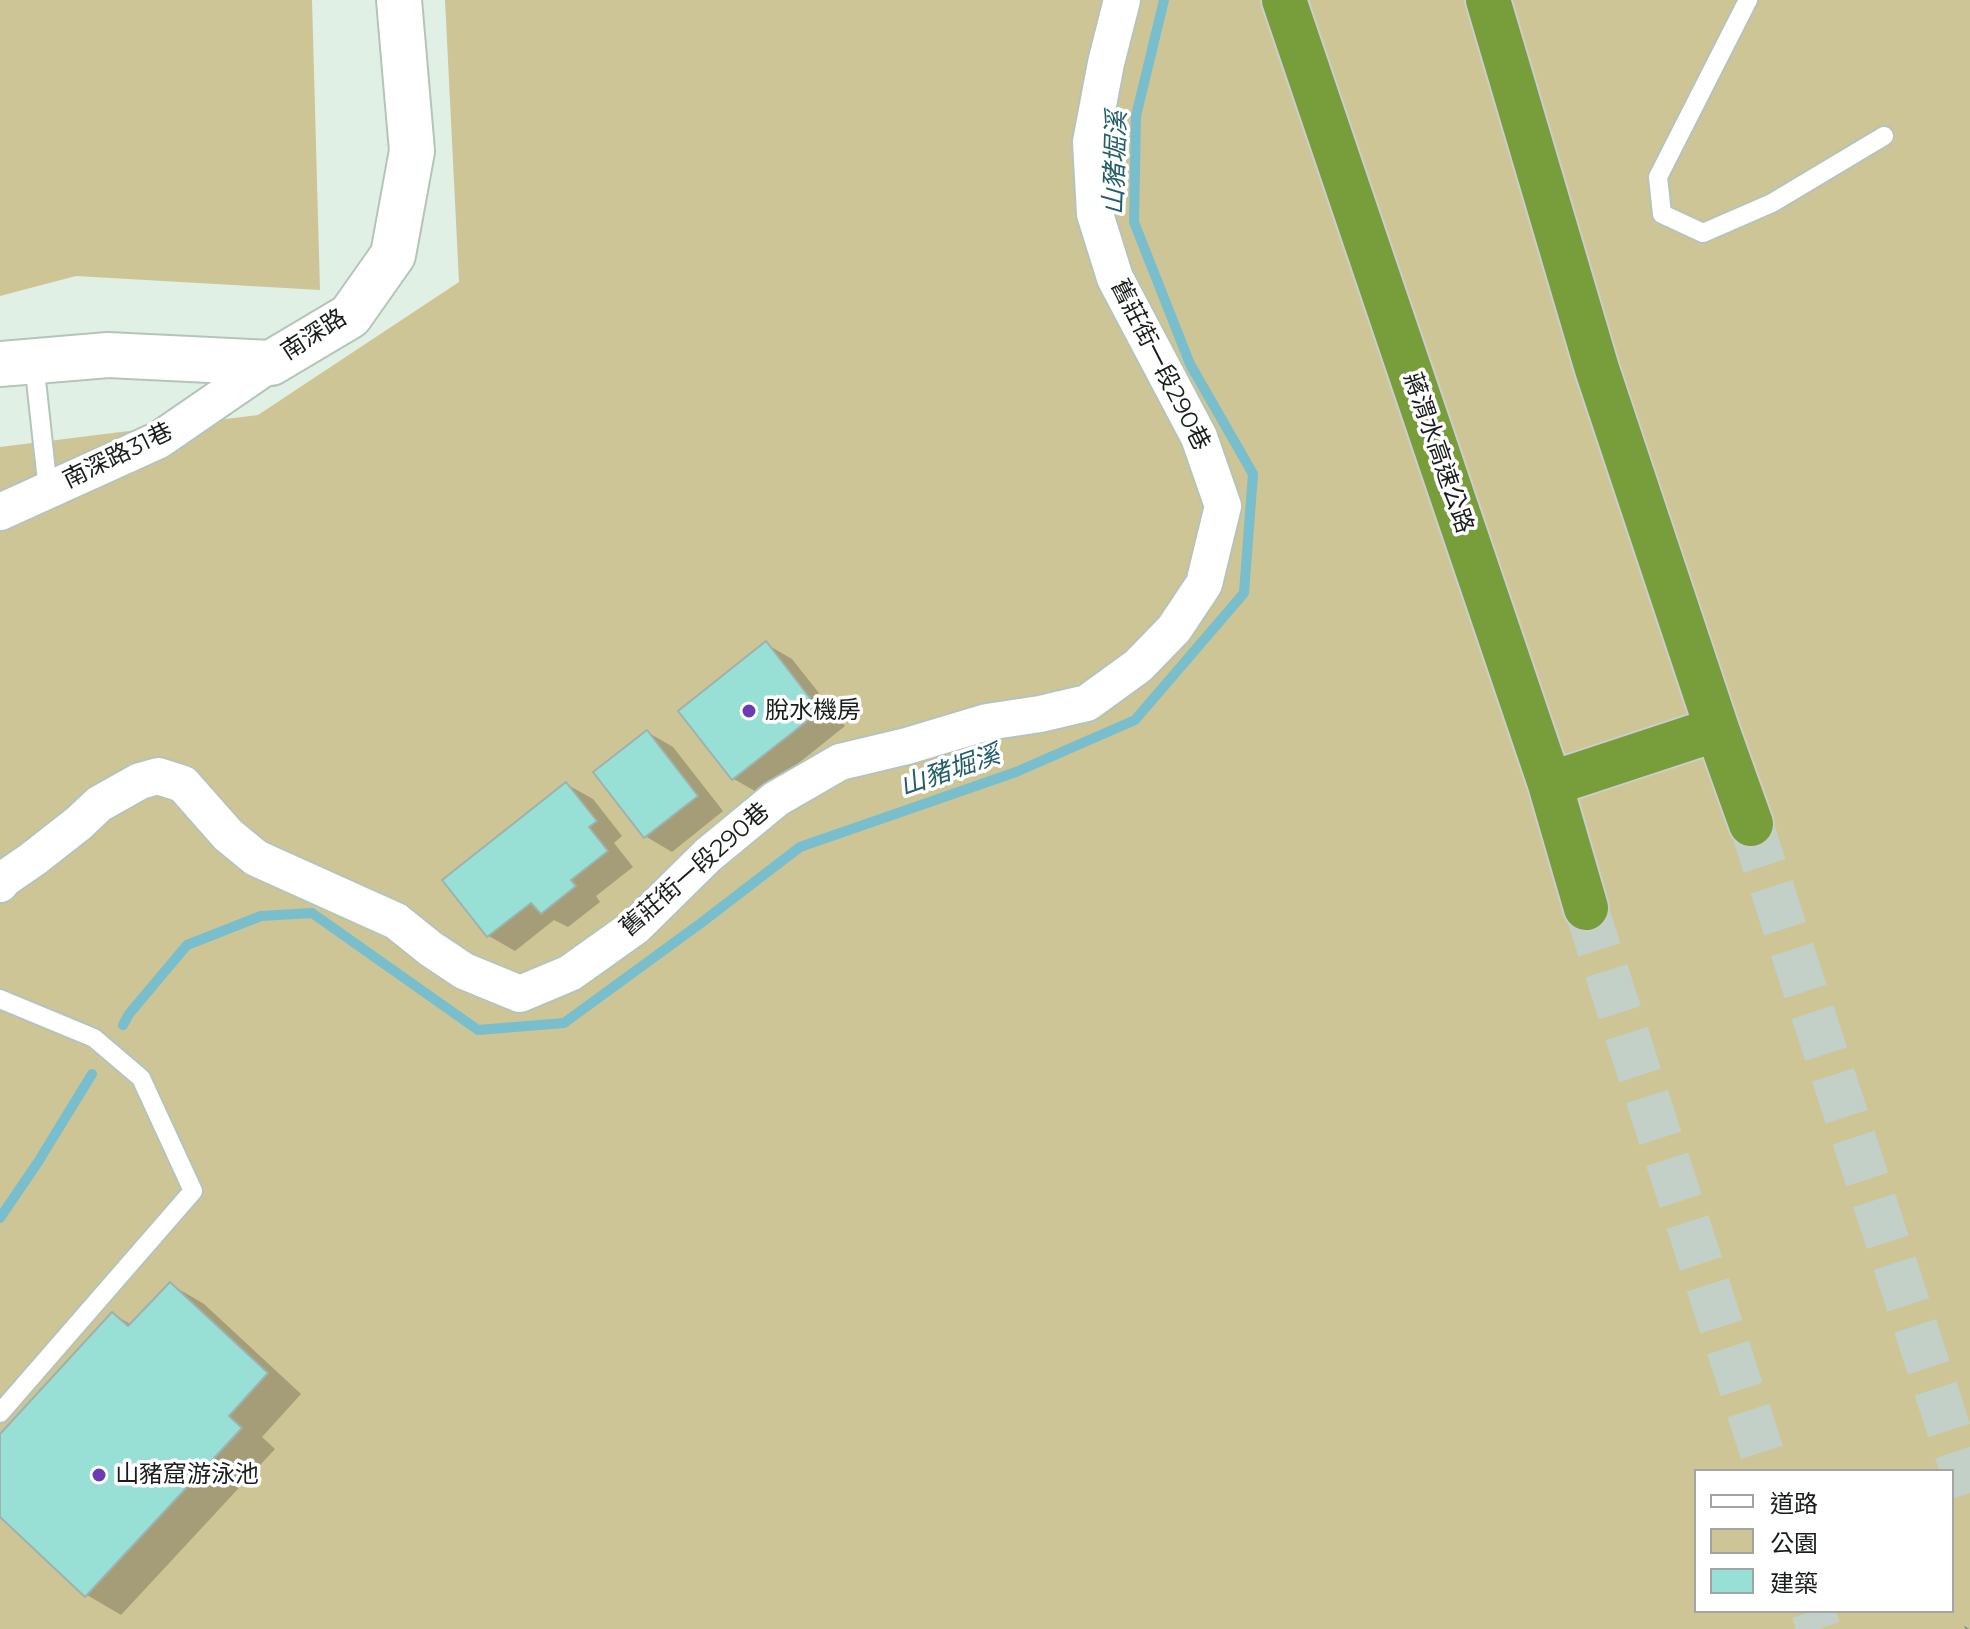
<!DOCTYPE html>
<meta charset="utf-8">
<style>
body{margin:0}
#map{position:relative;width:1970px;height:1629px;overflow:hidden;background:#e0f0e5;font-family:Montserrat,"Noto Sans TC",sans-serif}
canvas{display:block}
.legend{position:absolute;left:1694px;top:1469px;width:260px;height:144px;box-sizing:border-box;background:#fff;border:2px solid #a3a5a4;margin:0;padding:10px 14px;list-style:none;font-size:24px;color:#191e1b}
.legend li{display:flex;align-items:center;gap:16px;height:40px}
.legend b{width:40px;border:2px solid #a3a5a4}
</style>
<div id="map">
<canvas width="1970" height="1629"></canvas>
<ul class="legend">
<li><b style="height:10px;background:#fff"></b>道路</li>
<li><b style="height:22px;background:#cdc596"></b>公園</li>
<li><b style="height:22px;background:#98e0d5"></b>建築</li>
</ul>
</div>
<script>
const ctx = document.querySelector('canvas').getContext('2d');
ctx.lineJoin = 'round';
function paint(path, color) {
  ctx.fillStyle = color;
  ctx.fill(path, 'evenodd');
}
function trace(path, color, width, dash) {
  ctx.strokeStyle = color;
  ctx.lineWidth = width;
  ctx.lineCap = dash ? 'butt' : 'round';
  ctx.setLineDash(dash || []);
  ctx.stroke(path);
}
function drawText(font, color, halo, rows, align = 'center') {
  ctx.font = font + ' Montserrat,"Noto Sans TC",sans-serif';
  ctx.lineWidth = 7;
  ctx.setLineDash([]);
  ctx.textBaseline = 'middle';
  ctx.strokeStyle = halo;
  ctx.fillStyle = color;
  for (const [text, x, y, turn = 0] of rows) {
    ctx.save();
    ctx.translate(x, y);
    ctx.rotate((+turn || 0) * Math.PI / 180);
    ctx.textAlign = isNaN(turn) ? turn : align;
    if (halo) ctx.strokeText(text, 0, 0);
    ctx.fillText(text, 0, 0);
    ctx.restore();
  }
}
paint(new Path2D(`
 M0 0H312L320 290 76 276 0 296Z
 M445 0H1970V1629H0V447L258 415 459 282ZM1696 1471H1952V1611H1696Z`), '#cdc596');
paint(new Path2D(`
 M766 644 792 659 845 726 760 794 734 779Z
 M647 732 673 747 723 811 672 852 645 836Z
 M566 784 593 799 622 836 614 843 633 867 596 896 600 902 568 927 554 920 515 951 489 936Z
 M170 1284 204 1304 301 1394 262 1437 275 1449 121 1615 87 1595 0 1515V1436L113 1314 132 1325Z`), '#0003');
trace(new Path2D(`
 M123 1025 129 1014 187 945 261 916 312 913 478 1030 564 1023 701 923 800 847 1016 772 1135 720 1244 593 1253 474 1190 364 1134 222 1136 116 1164 0
 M0 1218 38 1162 92 1074`), '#78becc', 10);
const building = new Path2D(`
 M766 641 820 711 732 780 678 711Z
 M647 730 698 796 644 838 593 772Z
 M566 782 597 821 589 827 608 851 571 880 576 886 541 914 531 903 487 937 442 880Z
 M170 1282 268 1373 229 1416 242 1428 85 1597 0 1517V1434L112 1312 128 1326Z`);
paint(building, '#98e0d5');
trace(building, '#9eb1ad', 2);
trace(new Path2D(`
 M1751 824 1970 1494
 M1586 908 1768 1471
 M1813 1611 1819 1629`), '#c2d0c7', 44, [44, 22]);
const service = new Path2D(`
 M1748 0 1658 177 1662 214 1703 233 1772 203 1884 136
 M34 362 48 490
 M0 999 94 1038 141 1078 193 1191 0 1413`);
const minor = new Path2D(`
 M0 512 159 440 271 363
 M0 884 4 879 33 859 79 823 99 804 140 781 158 776 183 784 228 835 256 858 396 921 431 949 464 971 520 994 570 973 636 926 708 855 776 799 840 762 907 746 987 722 1040 714 1087 703 1138 666 1174 629 1204 584 1223 506 1199 437 1115 278 1095 214 1091 142 1106 63 1122 0`);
const secondary = new Path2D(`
 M0 364 108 355 271 363 350 316 393 255 412 151 399 0`);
const motorway = new Path2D(`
 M1284 0 1550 784 1586 908
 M1488 0 1597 369 1717 729 1751 824
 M1550 784 1717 729`);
trace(service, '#b5c4b9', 22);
trace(minor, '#b5c4b9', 40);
trace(secondary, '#b5c4b9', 48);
trace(motorway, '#cccecd', 48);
trace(new Path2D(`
 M1966 1629 1970 1624`), '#8b978f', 5, [2, 6]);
trace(service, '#fff', 18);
trace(minor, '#fff', 36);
trace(secondary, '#fff', 44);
trace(motorway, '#789e3b', 44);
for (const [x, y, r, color] of [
 [749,711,8,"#6a3bb3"],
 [99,1475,8,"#6a3bb3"]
]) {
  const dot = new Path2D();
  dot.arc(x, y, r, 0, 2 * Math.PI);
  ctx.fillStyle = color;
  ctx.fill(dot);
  trace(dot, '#fff', 3);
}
drawText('24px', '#191e1b', '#fff', [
 ["南深路",314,335,-33],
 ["舊莊街一段290巷",1160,365,63],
 ["蔣渭水高速公路",1438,453,71],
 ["南深路31巷",118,456,-26],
 ["舊莊街一段290巷",695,870,-41]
]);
drawText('24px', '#191e1b', '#fff', [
 ["脫水機房",765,711],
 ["山豬窟游泳池",115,1475]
], 'left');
drawText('italic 26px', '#235e69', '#fff', [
 ["山豬堀溪",1116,163,-88],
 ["山豬堀溪",950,771,-19]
]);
</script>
